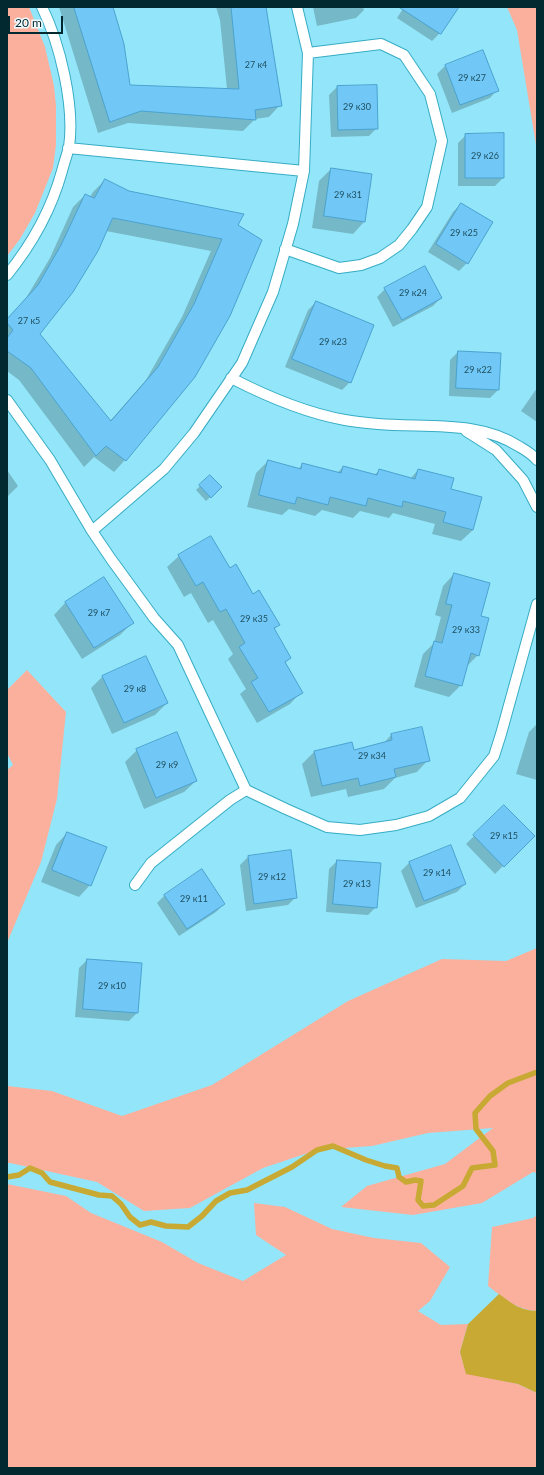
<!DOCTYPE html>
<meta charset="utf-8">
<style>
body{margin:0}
#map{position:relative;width:544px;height:1475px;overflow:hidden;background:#93e6f9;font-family:Lato,sans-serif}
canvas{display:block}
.frame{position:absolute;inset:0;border:8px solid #032930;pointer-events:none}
.scale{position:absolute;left:8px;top:16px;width:55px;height:18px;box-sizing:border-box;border:2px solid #032930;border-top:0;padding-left:5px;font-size:12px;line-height:14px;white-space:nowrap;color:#032930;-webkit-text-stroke:3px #f0fafc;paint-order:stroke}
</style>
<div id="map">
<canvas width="544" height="1475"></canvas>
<div class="frame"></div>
<div class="scale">20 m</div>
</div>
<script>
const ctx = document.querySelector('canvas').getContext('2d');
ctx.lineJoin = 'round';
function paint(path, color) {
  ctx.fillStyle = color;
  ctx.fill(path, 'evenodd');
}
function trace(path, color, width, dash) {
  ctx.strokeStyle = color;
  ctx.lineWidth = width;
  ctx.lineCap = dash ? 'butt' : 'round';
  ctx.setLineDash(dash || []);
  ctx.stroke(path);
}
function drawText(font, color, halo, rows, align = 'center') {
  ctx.font = font + ' Lato,sans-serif';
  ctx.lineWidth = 3;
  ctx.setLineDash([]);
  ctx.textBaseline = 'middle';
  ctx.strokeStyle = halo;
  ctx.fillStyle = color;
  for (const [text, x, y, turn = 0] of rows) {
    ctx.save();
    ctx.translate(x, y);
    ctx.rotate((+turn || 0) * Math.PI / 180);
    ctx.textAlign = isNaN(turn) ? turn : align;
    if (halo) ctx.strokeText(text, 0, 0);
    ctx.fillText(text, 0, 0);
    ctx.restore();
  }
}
paint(new Path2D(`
 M7 7H29L45 47 54 86 56 106V145L53 168 35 213 20 239 7 256Z
 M507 7H537V151L517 30Z
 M27 670 66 712 57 799 41 862 7 943V770L13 765 7 753V690Z
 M537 948V1173L533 1172 482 1203 413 1215 341 1207 367 1186 445 1164 493 1128 428 1133 372 1146 317 1150 263 1168 190 1208 144 1211 97 1182 10 1163H7V1086L52 1091 122 1116 212 1085 348 1001 442 959 506 961Z
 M7 1184 66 1196 91 1213 162 1242 198 1263 243 1281 286 1255 256 1235 254 1203 285 1207 332 1229 374 1238 421 1243 450 1267 430 1301 418 1311 441 1325 468 1324 460 1352 466 1373 518 1384 537 1393V1468H7Z
 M537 1215V1311C516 1310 504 1298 488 1286L492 1227 533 1218Z`), '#fbb09e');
paint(new Path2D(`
 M499 1294C513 1304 519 1310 537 1311V1393L518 1384 466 1374 460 1352 468 1324Z`), '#c8a933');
paint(new Path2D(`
 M59 7H112L129 86 227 89 220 20 216 7H265L280 105 269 117 255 119 243 131 128 123 98 133Z
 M313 7H363L364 10 356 18 317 26Z
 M404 7H457L440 33 432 41 397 18Z
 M482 51 497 90 490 98 452 113 437 74 445 66Z
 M337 87 377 128 369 136 331 137 329 95Z
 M466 135 503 178 495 186H458V143Z
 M331 169 364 222 353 234 312 228 319 181Z
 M105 180 128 192 243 215 125 460 114 472 94 457 84 467 19 380 7 371V319L26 298 50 258 73 207 85 195 90 197 93 192ZM106 231 211 251 182 317 146 380 110 421 39 334Z
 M461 204 467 263 459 271 428 252 453 212Z
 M385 289 441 298 433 306 393 327 377 297Z
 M316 302 350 382 342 390 285 367 308 310Z
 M458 352 498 390 490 398 449 396 450 360Z
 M537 388V422L521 411Z
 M268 461 298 469 303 464 337 473 343 467 374 475 379 471 410 479 418 470 473 530 461 541 432 534 435 524 393 513 389 518 360 511 353 518 322 510 315 516 289 509 282 515 247 507 256 473Z
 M7 470 18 486 7 497Z
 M210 476 221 487 206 501 196 490Z
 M179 556 229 569 278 625 274 630 290 658 285 663 301 692 290 704 257 723 240 694 246 689 228 659 233 654 213 620 208 623 191 593 184 597 167 567Z
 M454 574 480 617 478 655 466 667 461 685 449 697 414 687 423 654 434 643 441 617 435 615 443 586Z
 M104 578 132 623 120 635 82 659 54 615 65 603Z
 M103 676 167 703 155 715 112 734 91 688Z
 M537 724V780L516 774 529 732Z
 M391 735 428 760 417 772 395 778 384 789 348 797 346 789 311 797 302 764 314 752 353 751 383 744Z
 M137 750 196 781 184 792 144 809 125 762Z
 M504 806 533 836 495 874 466 844Z
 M67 833 90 885 79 897 41 882 56 845Z
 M450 847 465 884 457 892 416 908 401 871 409 863Z
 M290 852 296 897 288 905 246 911 240 865 248 857Z
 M337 861 376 907 368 915 326 912 329 869Z
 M165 895 224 904 216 912 179 936 157 903Z
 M87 960 141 964 137 1013 129 1021 75 1017 79 968Z`), '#0003');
trace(new Path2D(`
 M7 1177 19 1175 30 1168 42 1173 50 1182 99 1195 112 1196 121 1204 130 1217 140 1225 151 1222 166 1226 188 1227 202 1216 216 1201 230 1193 247 1190 292 1167 317 1150 333 1146 366 1160 385 1166 397 1168 399 1177 406 1182 415 1180 421 1181 418 1200 423 1206 434 1205 463 1186 472 1168 495 1165 493 1151 476 1129 475 1113 490 1096 508 1083 537 1072`), '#c8a933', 5.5);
const building = new Path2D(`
 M74 7H113L124 44 130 85 239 89 231 7H266L282 106 255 110 256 120 141 111 110 122Z
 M399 7H459L441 34Z
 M483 50 499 91 460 105 445 65Z
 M377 85 378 129 338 130 337 86Z
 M504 133V178H465V134Z
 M331 168 372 174 365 222 324 216Z
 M105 179 129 191 244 214 238 225 262 240 230 316 195 377 126 461 106 446 96 456 31 368 7 351V338L13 330 7 323V319L38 285 61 245 85 194 94 198ZM113 218 222 239 194 304 158 367 111 421 40 334 73 292 98 251Z
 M461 203 493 222 468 264 436 244Z
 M425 266 442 298 402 320 384 288Z
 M316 301 374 325 351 383 292 359Z
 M458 351 501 353 499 390 456 388Z
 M268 460 301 469 302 463 341 473 343 466 377 475 379 469 415 479 418 469 454 478 451 489 482 497 473 530 443 522 446 512 403 501 402 507 368 498 366 506 330 497 328 505 297 497 295 504 259 495Z
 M210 475 222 487 211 498 199 485Z
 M211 536 230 568 236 564 253 594 259 590 280 625 274 628 291 658 285 662 303 693 269 712 251 682 258 678 239 647 245 643 226 609 220 612 203 582 196 586 178 555Z
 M454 573 490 583 481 616 489 618 479 656 471 653 462 686 425 676 434 641 442 643 452 605 446 604Z
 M104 577 134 623 94 648 65 602Z
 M146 656 168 703 124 723 102 676Z
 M422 727 430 761 394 769 396 777 360 786 358 778 322 786 314 751 352 742 354 750 392 740 391 734Z
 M177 732 197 781 156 798 136 749Z
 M504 805 535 836 504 867 473 835Z
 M67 832 107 847 91 886 52 870Z
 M451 845 466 884 424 901 409 862Z
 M291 850 297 898 254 904 248 856Z
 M337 860 381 863 377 908 333 904Z
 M202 869 225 904 187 929 164 895Z
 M87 959 142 963 138 1013 83 1009Z`);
paint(building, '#71c7f5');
trace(building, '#4aa2cf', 1);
const service = new Path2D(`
 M68 148 304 171
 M285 249 339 268 361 265 380 258 399 245 412 229 427 207 442 141 430 94 404 55 381 44 308 53
 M7 275C33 243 51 211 62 171 64 163 67 155 69 147 75 106 60 44 42 7
 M231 378C268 397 305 413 345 420 356 422 367 423 378 424 425 428 479 420 520 447 527 451 532 454 537 460
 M7 400 50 460 92 531 111 559 154 618 178 645 246 790 286 809 327 827 360 830 396 825 429 816 460 798 494 756 501 734 537 604
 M466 431 496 450 523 480 537 507
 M92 531 164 469 194 433 242 363 273 292 293 224 304 171 308 53 297 7
 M135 885 151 863 230 800 246 790`);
trace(service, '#36acc4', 12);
trace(service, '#fff', 10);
drawText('9px', '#1e5061', null, [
 ["27 к4",256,65],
 ["29 к27",472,78],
 ["29 к30",357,107],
 ["29 к26",485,156],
 ["29 к31",348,195],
 ["29 к25",464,233],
 ["29 к24",413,293],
 ["27 к5",29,321],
 ["29 к23",333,342],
 ["29 к22",478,370],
 ["29 к7",99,613],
 ["29 к35",254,619],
 ["29 к33",466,630],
 ["29 к8",135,689],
 ["29 к34",372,756],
 ["29 к9",167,765],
 ["29 к15",504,836],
 ["29 к14",437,873],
 ["29 к12",272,877],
 ["29 к13",357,884],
 ["29 к11",194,899],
 ["29 к10",112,986]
]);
</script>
